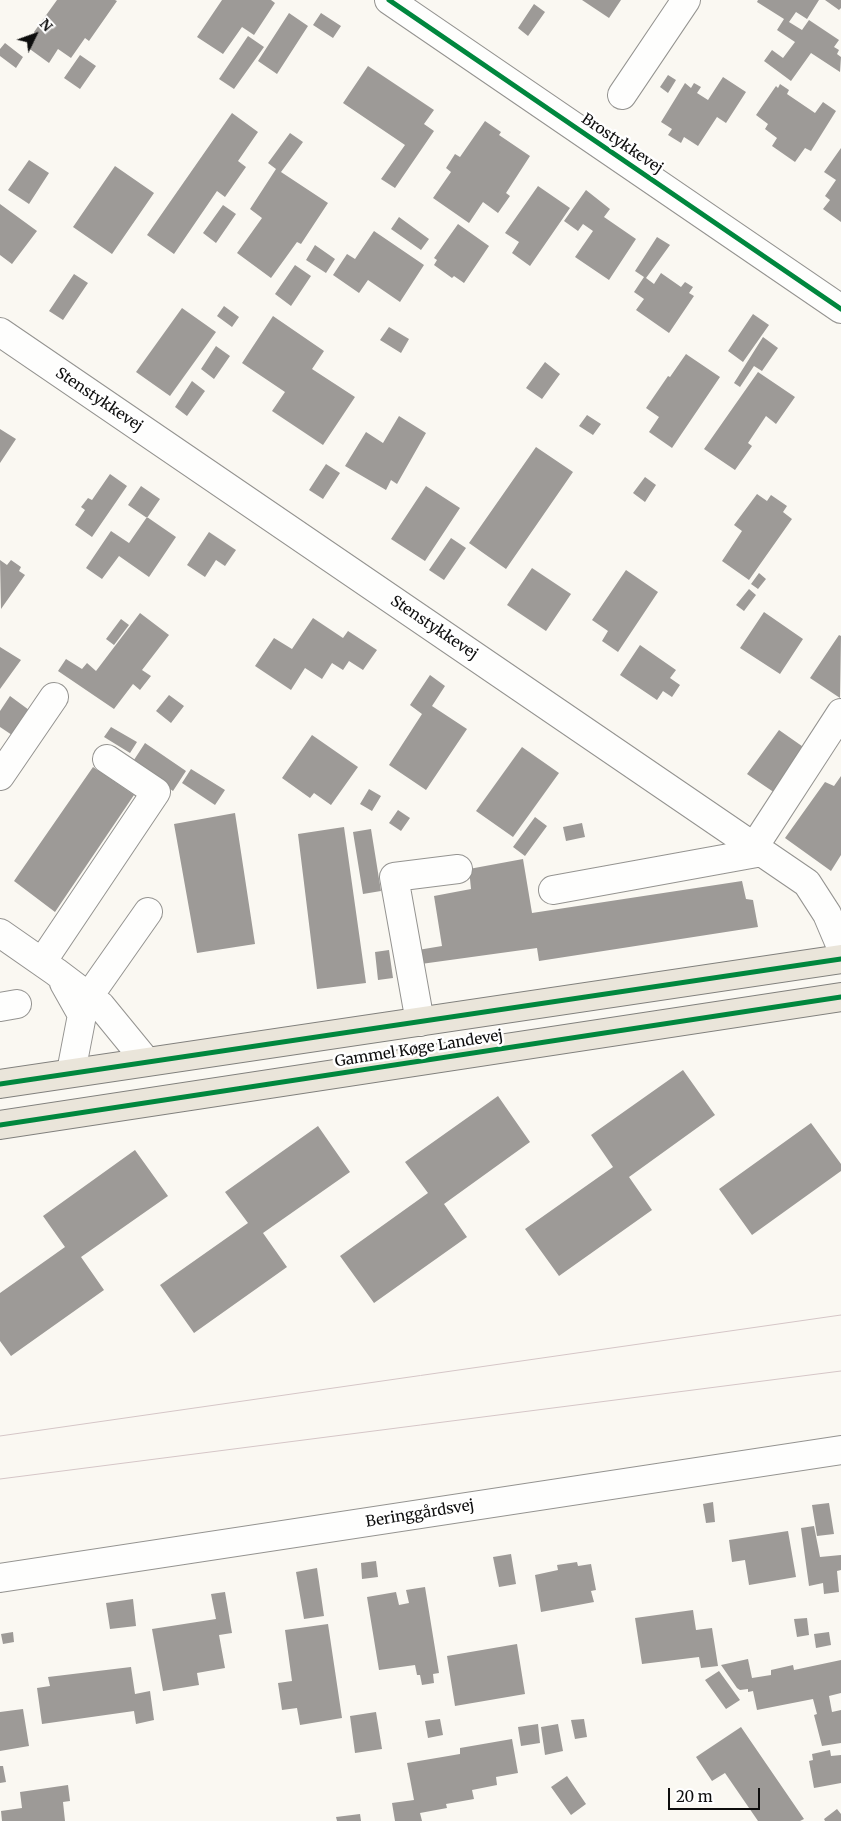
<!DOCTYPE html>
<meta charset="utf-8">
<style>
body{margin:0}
#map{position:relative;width:841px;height:1821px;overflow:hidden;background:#faf8f2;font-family:Merriweather,serif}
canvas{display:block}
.north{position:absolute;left:10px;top:10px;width:50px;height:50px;-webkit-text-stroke:4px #fff;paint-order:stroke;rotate:48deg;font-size:14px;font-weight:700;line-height:20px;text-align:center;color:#0d0d0d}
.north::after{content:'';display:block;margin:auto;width:18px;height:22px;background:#0d0d0d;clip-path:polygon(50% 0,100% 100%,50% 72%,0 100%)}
.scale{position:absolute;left:668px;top:1788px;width:92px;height:22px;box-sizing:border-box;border:2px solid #0d0d0d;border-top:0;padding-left:6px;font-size:15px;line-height:18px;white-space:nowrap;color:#0d0d0d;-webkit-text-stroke:4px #fff;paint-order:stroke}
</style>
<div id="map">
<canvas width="841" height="1821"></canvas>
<div class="north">N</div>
<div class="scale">20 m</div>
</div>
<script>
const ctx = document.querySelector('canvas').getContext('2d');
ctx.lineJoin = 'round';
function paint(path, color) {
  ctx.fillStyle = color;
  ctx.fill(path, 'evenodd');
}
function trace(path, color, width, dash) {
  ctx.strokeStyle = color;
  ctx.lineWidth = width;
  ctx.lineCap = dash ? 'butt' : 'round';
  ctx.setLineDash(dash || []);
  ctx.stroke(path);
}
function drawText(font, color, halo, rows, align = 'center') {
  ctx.font = font + ' Merriweather,serif';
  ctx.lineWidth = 5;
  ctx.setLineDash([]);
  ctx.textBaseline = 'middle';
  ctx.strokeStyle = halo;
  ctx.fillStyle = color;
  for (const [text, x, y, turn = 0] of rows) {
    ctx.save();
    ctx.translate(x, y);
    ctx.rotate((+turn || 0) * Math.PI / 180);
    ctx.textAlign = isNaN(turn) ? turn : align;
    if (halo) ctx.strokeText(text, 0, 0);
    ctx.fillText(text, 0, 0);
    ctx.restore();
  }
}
paint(new Path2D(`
 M57 0H115L117 1 89 41 85 38 71 58 58 49 49 63 27 47 36 34 34 32Z
 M222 0H271L275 3 254 35 242 27 223 54 197 37Z
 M582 0H621L609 18Z
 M758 0H819L807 19 796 12 789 22 802 30 809 20 839 40 834 47 839 50 837 54 841 57 840 72 811 53 791 81 764 61 772 50 783 58 795 42 777 30 784 19 757 2Z
 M825 0H841V8L839 10Z
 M534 4 545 12 528 36 518 28Z
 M289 13 308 26 277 74 258 61Z
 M321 13 341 26 333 38 313 25Z
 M248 36 264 47 234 89 219 79Z
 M5 43 23 57 16 68 0 56V49Z
 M80 55 96 66 80 89 64 78Z
 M368 66 434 110 424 124 434 131 395 188 381 179 405 145 343 103Z
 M668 75 676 80 668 93 660 87Z
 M723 77 746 92 726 123 717 117 698 146 684 137 681 143 668 135 672 129 661 122 685 83 691 88 694 83 701 87 697 93 708 100Z
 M780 84 789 90 787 94 815 113 823 102 836 111 811 151 805 148 795 162 772 146 777 138 765 129 768 124 756 115 776 86 778 88Z
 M232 113 258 132 238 161 246 167 225 197 217 191 174 254 147 235Z
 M485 121 501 132 499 135 530 156 506 193 510 196 498 213 483 202 469 223 433 198 451 172 446 168 455 154 460 157Z
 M290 133 303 142 281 172 328 203 301 244 297 242 271 278 237 253 262 218 250 209 276 169 268 163Z
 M841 148V222L823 209 830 200 825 196 836 180 824 172Z
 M29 160 49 173 29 204 8 190Z
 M115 166 154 193 112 254 73 227Z
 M538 186 570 208 530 266 512 253 519 242 505 233Z
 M586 190 610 209 604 217 636 239 609 280 575 257 593 231 583 224 578 231 564 221Z
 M0 204 37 231 12 264 0 255Z
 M223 205 236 214 216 243 203 233Z
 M399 217 429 239 421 250 391 229Z
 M458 224 489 246 464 283 454 276 452 278 434 265 437 260 434 258Z
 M374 231 424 265 400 302 368 280 359 293 333 275 347 254 355 259Z
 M657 237 670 245 646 278 654 284 661 273 681 287 685 282 693 287 689 293 694 296 669 333 636 310 644 299 634 292 644 277 635 271Z
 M315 245 335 259 326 273 306 260Z
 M295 265 311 276 291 306 275 294Z
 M74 274 88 283 63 320 49 311Z
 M224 306 239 317 232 327 217 316Z
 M182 308 216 332 170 396 136 372Z
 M753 314 769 325 743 362 728 351Z
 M273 316 324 351 312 369 355 397 323 445 272 411 285 392 242 363Z
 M389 327 409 339 401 353 380 340Z
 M763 337 778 348 762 371 754 366 740 387 734 383Z
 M216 346 230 356 214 379 201 369Z
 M686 354 720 377 672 448 649 432 659 417 646 408 668 376 670 377Z
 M545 362 560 374 542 399 526 388Z
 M758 372 795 397 776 424 766 416 748 443 752 446 735 470 704 449Z
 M192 381 205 391 187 416 175 407Z
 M587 415 601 424 593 435 579 426Z
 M399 416 426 433 397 484 391 480 386 490 345 466 366 432 383 443Z
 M0 429 16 439 0 463Z
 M536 447 573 472 506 569 469 543Z
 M326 464 340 473 323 499 309 490Z
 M110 474 127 486 92 537 75 525 85 510 81 507 88 498 92 500Z
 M645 477 656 485 645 502 633 493Z
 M141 486 160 499 147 518 128 505Z
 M426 486 460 508 425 561 391 539Z
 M757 494 767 501 771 495 787 506 783 512 792 519 749 580 722 561 742 531 734 525Z
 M147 517 176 537 149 577 119 556 102 579 86 568 111 531 129 543Z
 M209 532 236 550 225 566 216 560 205 577 187 565Z
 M451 538 466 548 444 580 429 570Z
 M0 560 7 565 11 560 21 567 19 571 25 575 1 609Z
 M532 568 571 594 546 631 507 605Z
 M626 570 658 592 618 652 602 641 608 631 592 620Z
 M759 573 766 579 758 589 751 584Z
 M749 589 756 595 744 611 736 605Z
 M764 612 803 639 780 674 740 648Z
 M140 613 169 635 142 670 151 676 140 690 133 684 114 709 58 671 66 659 82 669 87 663 96 671Z
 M313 618 343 638 348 631 377 650 363 670 349 661 343 670 332 663 322 679 305 668 291 690 255 666 274 638 292 649Z
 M121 619 129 625 114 645 106 639Z
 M839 635 841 636 840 698 810 678Z
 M640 645 676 670 670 678 680 685 672 697 663 691 657 700 620 675Z
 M0 647 21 660 0 689Z
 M430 675 445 686 432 706 467 729 426 790 389 765 422 714 410 705Z
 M169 695 184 706 171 723 156 711Z
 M10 696 29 710 12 735 0 727V711Z
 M111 727 137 742 130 753 104 737Z
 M779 730 809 751 778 795 747 774Z
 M312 735 358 767 331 805 314 793 310 798 282 778Z
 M145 743 186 771 173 791 132 763Z
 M522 747 559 773 513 837 476 811Z
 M93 767 134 795 55 912 14 881Z
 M191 769 225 790 215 805 182 783Z
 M841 776V855L831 871 785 838 825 782 834 786Z
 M369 789 381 796 372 811 360 804Z
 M398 810 410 818 401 831 389 823Z
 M235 813 255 944 197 953 174 824Z
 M535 817 547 826 525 856 513 847Z
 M582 823 585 837 566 841 563 827Z
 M344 827 366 983 317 989 298 834Z
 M371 829 381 891 363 894 353 832Z
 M523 859 532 913 742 881 746 899 753 900 758 927 539 961 537 948 421 964 418 950 442 946 434 896 471 889 469 869Z
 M389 950 393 978 378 980 375 952Z
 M683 1070 715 1115 629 1177 652 1210 559 1276 525 1229 613 1167 591 1135Z
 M498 1096 530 1142 444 1204 467 1237 374 1303 340 1256 428 1193 405 1162Z
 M811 1123 841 1164V1171L752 1235 719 1189Z
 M318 1126 350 1172 263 1233 287 1267 194 1333 160 1285 248 1223 225 1192Z
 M135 1150 168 1196 81 1257 104 1290 11 1356 0 1341V1293L65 1247 43 1216Z
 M713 1502 715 1522 706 1523 703 1504Z
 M829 1503 834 1534 817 1536 812 1505Z
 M814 1526 820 1557 841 1555V1570L837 1571 839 1592 824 1594 823 1583 809 1586 801 1528Z
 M788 1531 796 1577 749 1585 745 1560 732 1562 729 1540Z
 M511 1554 516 1584 499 1587 493 1557Z
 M376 1561 378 1577 362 1579 361 1563Z
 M577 1562 578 1566 591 1564 596 1590 591 1591 594 1602 541 1612 535 1575 558 1570 557 1565Z
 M317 1568 324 1616 304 1619 296 1572Z
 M425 1587 439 1673 433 1674 434 1683 422 1685 420 1675H417L415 1665 379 1670 367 1597 396 1592 399 1605 409 1603 406 1590Z
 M225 1592 232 1633 219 1635 225 1668 197 1673 199 1685 163 1691 152 1629 216 1619 211 1594Z
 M133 1599 136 1626 110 1629 106 1603Z
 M693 1610 696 1630 712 1628 718 1666 701 1668 699 1657 642 1664 635 1618Z
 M807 1618 809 1635 797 1637 794 1619Z
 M328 1624 342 1718 300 1725 297 1708 282 1710 278 1683 292 1681 285 1630Z
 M13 1632 14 1642 3 1644 1 1634Z
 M829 1632 831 1645 816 1648 814 1634Z
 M517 1644 525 1694 455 1706 447 1656Z
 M748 1659 752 1678 771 1675V1670L793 1665 794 1670 841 1660V1693L829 1696 832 1712 841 1710V1743L822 1746 814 1715 817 1714 813 1699 757 1710 753 1691 748 1692V1689L740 1690 737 1688 721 1665Z
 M131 1667 135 1694 150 1691 154 1720 136 1724 134 1711 42 1724 37 1688 50 1686 48 1677Z
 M719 1671 740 1700 726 1709 705 1680Z
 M23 1709 29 1746 0 1751V1712Z
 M376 1712 382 1749 355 1753 350 1716Z
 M440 1719 443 1735 428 1738 425 1721Z
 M584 1719 587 1737 575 1739 571 1720Z
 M538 1724 540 1743 521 1746 518 1727Z
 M558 1724 563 1751 545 1755 541 1727Z
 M741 1727 804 1819 800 1821H758L725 1773 712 1781 696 1757Z
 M512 1739 518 1773 496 1777 497 1785 472 1790 474 1799 446 1804 447 1808 420 1813 422 1821H395L392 1803 414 1800 407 1763 460 1754V1748Z
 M830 1750 831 1756 841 1755V1783L814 1788 809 1761 813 1760 812 1754Z
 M0 1766H3L6 1782 0 1783Z
 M567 1776 586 1804 571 1815 551 1787Z
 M68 1785 70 1801 63 1802 65 1821H2L1 1811 22 1808 20 1792Z
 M837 1809 841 1814V1821H825L824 1819Z
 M360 1814 361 1821H337L336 1817Z`), '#9d9a97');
const minor = new Path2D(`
 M389 0 841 309
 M622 95 686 0
 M0 332 807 883 827 914 841 947
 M0 776 54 697
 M754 847 841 713
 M553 890 762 852
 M0 933 56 972 101 1006 146 1061
 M42 962 156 792 107 759
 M64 983 82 1015 71 1072
 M89 996 148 912
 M0 1007 17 1004
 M420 1022 394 877 458 869
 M0 1578 841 1450`);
const major = new Path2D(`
 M0 1084 841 959
 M0 1125 841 997`);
trace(minor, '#949390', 30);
trace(major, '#81807d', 30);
trace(minor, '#fefefd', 28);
trace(major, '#eae5da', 28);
trace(new Path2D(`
 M0 1436 841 1315
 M0 1479 841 1371`), '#d5c6c7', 1);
trace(new Path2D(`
 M389 0 841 309
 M0 1084 841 959
 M0 1125 841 997`), '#00873e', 5);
drawText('15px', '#0d0d0d', '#fff', [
 ["Brostykkevej",622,144,34],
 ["Stenstykkevej",99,400,34],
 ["Stenstykkevej",434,628,34],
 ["Gammel Køge Landevej",419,1049,-9],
 ["Beringgårdsvej",420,1514,-9]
]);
</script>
